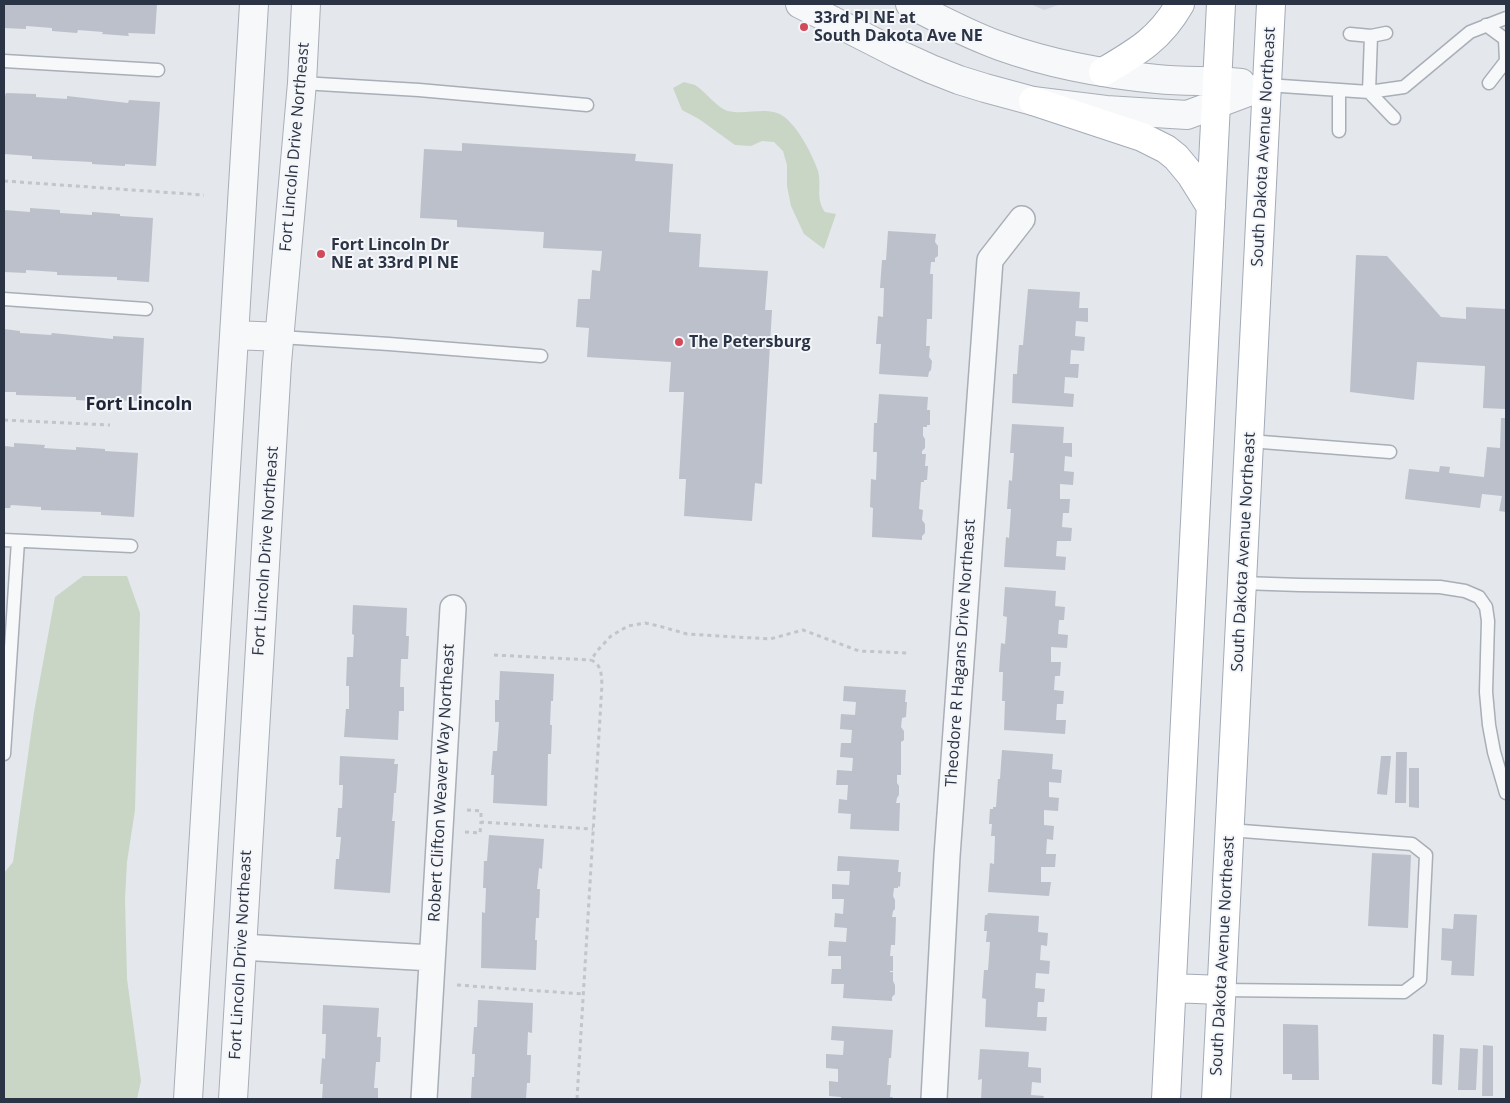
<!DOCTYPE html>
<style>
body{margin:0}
#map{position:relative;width:1510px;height:1103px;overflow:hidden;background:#e4e7ec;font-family:"Open Sans",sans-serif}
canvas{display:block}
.frame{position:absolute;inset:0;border:5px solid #2b3445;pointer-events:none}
</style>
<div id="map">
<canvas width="1510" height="1103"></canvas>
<div class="frame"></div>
</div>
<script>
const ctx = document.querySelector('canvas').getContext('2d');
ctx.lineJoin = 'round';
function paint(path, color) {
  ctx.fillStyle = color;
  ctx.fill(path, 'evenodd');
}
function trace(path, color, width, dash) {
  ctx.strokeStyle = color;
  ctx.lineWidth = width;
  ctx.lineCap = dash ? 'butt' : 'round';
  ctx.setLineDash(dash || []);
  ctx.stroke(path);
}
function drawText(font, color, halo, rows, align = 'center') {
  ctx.font = font + ' "Open Sans",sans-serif';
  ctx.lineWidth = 4;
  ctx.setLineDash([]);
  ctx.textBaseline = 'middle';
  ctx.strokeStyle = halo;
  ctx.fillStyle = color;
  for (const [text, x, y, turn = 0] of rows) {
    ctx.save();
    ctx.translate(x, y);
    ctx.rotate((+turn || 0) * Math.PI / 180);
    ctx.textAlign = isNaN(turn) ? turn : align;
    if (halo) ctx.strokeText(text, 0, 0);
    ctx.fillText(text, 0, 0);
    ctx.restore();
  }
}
paint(new Path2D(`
 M1030 4H1061L1044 10Z`), '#d2d6de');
paint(new Path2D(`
 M684 82C687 83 692 84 695 85 705 91 717 108 728 111 744 115 761 108 777 113 794 118 813 155 818 171 822 186 815 198 825 212L836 214 824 249 804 234 791 206 787 186V165L783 151 774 142 762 141 751 146 735 145 699 119 682 110 673 88Z
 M83 576H127L140 613 135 810 127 862 125 899 127 979 141 1081 137 1099H4V873L13 862 34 712 55 597Z`), '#c9d6c5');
paint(new Path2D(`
 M4 4H157L155 34 128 33 129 36 102 34 103 32 78 30 77 33 52 31V28L26 26V29L4 28Z
 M6 93 36 94V97L67 99V96L128 103 129 100 160 102 156 166 125 164V166L92 164V162L32 159V156L4 154V96H5Z
 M462 143 636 154 635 161 673 164 669 232 701 234 699 267 768 271 765 310H772L762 484 755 483 752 521 684 516 686 479H679L684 392H669L671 362 587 357 589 328 576 327 578 299H590L592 270 600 271 602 251 543 248 544 232 457 227V220L420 218 424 149 462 151Z
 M30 208 60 210V213L92 215V212L120 214V216L153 218 149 282 117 280V277L57 275V272L26 270V273L4 272V210L30 212Z
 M888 231 936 234 935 242 938 246V256L935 258V262H931L930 274H933L932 319H927L926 346H930L929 357 932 361 931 370 929 372 928 377 879 374 881 344H876L878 316 883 317 884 288H880L882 260H886Z
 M1356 255 1387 256 1441 317 1466 319V307L1506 309V409L1483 408 1485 366 1417 362 1414 400 1350 392Z
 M1028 289 1080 292 1079 308H1088V322L1076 321 1075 336 1085 337 1084 351 1071 350 1070 364H1079L1078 378 1065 377 1064 393 1074 394 1073 407 1012 403 1013 374H1017L1019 345H1023Z
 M4 329 20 331V333L51 335 52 333 113 339V336L144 338 141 401 109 400V402L76 400V397L16 395V392H4Z
 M879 394 928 397 927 410H930V425H927V427H923V436L925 439V448L922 451V454H926L925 466H928L927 480H924V482H921L919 509 923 510 922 520 925 524V533L922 536V540L872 537 873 508 870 507 871 479 876 480 877 452H873L874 423H877Z
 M1501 418H1506V512L1499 511 1502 496 1482 494 1480 508 1405 499 1409 469 1439 472 1440 466 1450 467 1449 473 1484 477 1487 447 1500 448Z
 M1012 424 1064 427 1063 443H1072V457L1065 456 1064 471 1074 472 1073 485 1060 484V499H1070L1069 513H1063L1062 527 1072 528 1071 541H1057L1056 556 1066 557 1065 570 1004 567 1006 537 1009 538 1011 509H1007L1009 480 1012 481 1014 453H1010Z
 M14 443 45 445 44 448 76 450V447L105 449V451L138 453 134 517 101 515V512L41 510V507L11 505 10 508H4V446L14 447Z
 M1005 587 1056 591 1055 606 1065 607 1064 620H1059L1058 634 1068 635 1067 648 1051 647V662H1061L1060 676H1055L1054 690 1064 691 1063 704H1057L1056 720H1066L1065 734 1004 730 1005 701H1002L1003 672H999L1001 643 1005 644 1007 617 1003 616Z
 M353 605 407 608 406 636H409L408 659H401L400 687H404V711H399L398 740 344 737 346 709H349V686H346L347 657H353L354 635 352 634Z
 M500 671 554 674 553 701H551L550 725H552L551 754H548L547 806 493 803 494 775H491L493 751H497L499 722H495V700H499Z
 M844 686 906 690 905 702H907L906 717 902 718 901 727 904 731V740L901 742V775H897V783L899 786V795L897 798 896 803H900L899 831 850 829 851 814 838 813 839 799 847 800 848 785H836L837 770 852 771 853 758 840 757 841 743H851L852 730 840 729 841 714 855 715 856 702 843 701Z
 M1002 750 1053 754 1052 769 1062 770 1061 783 1049 782V797L1059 798 1058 811 1044 810V825L1054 826 1053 840 1047 839 1046 854H1056L1055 867H1041V882H1051L1049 896 988 892 990 863 994 864 995 836H991L992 824H989L990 809H993V807H996L998 779H1000Z
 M1396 752H1407L1406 803H1395Z
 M340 756 395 759 394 764H398L396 793H394L393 812 392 821H395L390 893 334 889 336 859H339L341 837H336L338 808H342L343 785H339Z
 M1381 756H1391L1387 795 1377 794Z
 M1409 768H1419V808L1409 807Z
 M489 835 544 839 542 869 539 868 537 889H540L539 918H536L535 940H537L536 970 481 968 482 912 485 913 486 888H483L484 861H487Z
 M1372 853 1411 855 1408 928 1368 926Z
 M838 856 899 860 898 872H901L900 887 898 886V888H894L893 896 895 900V909L893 911 892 917H896L895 945H891L890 956H893V971H890V972H893V981L895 985V994L892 997V1001L843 998 844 984H831L832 969H841V956H828L829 941 846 942 847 928 834 927 835 913 843 914 844 899H832V884L849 885 850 871H837Z
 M988 913 1039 916 1038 932 1048 933 1047 946 1041 945 1040 960 1050 961 1049 974 1036 973 1035 988 1045 989 1044 1002H1038L1037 1017H1047L1046 1031 985 1027 986 999 982 998 984 970H988L990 942H986L987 931H984L985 915H987Z
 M1454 914 1477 915 1474 976 1451 975 1452 961 1441 960 1442 928 1453 929Z
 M478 1000 533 1003 532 1033 528 1032 527 1055H531L530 1083H527L526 1099H471L472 1077H474L475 1054H472L474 1027H477Z
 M323 1005 379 1008 377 1037H381L380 1062H376L374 1088H378V1099H322L323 1084H320L322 1058 325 1059 326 1034H322Z
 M1283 1024 1318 1025 1319 1080H1292V1074H1283Z
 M832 1026 893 1030 891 1058H889L887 1085H891L890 1097H893L892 1099H841V1097L829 1096V1081L838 1082V1069L826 1068V1054L843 1055 844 1041 831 1040Z
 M1433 1034 1444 1035 1442 1085 1432 1084Z
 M1483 1045 1493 1046V1096H1482Z
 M1460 1048 1478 1049 1476 1090H1458Z
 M980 1049 1029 1052 1028 1067 1041 1068V1083L1032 1082 1031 1095 1044 1096 1043 1099H981L982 1079 978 1080Z`), '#bbc0ca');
const service = new Path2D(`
 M1486 25 1505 39 1506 61 1489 83
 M1350 34 1371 36 1386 33
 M1371 36 1369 92 1394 118
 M4 61 158 70
 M302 83 419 90 587 105
 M1267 85 1369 92 1404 87 1470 32 1506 18
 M1339 131V90
 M4 299 146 309
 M280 337 389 344 541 356
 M1249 441 1390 452
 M4 540 131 546
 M1242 583 1300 585 1440 587 1465 591 1479 597 1486 607 1488 621 1486 692 1489 725 1494 752 1506 793
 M4 754 18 541
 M1221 990 1404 992 1420 980 1426 855 1412 844 1229 830`);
const minor = new Path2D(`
 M241 947 432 958
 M424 1099 453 608
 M934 1099 947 856 990 260 1022 219`);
const tertiary = new Path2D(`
 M800 4 898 54 931 69 959 80 985 88 1033 101 1106 110 1187 115 1267 85
 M910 4C939 19 969 35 1000 46 1050 64 1104 74 1157 79 1185 82 1213 80 1241 83
 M235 335 280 337
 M188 1099 254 4
 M233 1099 277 363 302 83 306 4`);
const primary = new Path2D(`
 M1103 72C1137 52 1160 39 1180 4
 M1033 101 1142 137 1166 149 1176 157 1191 175 1211 207
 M1172 988 1221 990
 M1166 1099 1221 4
 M1216 1099 1271 4`);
trace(service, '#a9aeb7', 15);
trace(minor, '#a9aeb7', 28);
trace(tertiary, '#a9aeb7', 30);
trace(primary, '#a3abb8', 30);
trace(new Path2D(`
 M4 181 204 195
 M4 420 110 425
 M494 655 591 660
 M467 810 481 811V822L593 829
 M465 832 480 833 481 822
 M457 985 583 994
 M577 1099 602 684C601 674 602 665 591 660L597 651 611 636 628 626 645 623 659 626 687 634 770 639 803 630 859 651 908 653`), '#c2c5cb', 3, [4, 4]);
trace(service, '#f7f8fa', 12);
trace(minor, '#f7f8fa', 25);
trace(tertiary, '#f7f8fa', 28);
trace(primary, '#fff', 28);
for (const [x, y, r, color] of [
 [804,27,5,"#d1495b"],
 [321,254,5,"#d1495b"],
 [679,342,5,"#d1495b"]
]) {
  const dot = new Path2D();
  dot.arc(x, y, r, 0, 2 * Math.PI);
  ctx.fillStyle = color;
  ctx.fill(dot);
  trace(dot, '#f4f6f9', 2);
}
drawText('bold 16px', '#2b3445', '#f4f6f9', [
 ["33rd Pl NE at",814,18],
 ["South Dakota Ave NE",814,36],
 ["Fort Lincoln Dr",331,245],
 ["NE at 33rd Pl NE",331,263],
 ["The Petersburg",689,342]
], 'left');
drawText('16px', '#2b3445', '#f4f6f9', [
 ["Fort Lincoln Drive Northeast",295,147,-85],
 ["South Dakota Avenue Northeast",1264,147,-87],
 ["Fort Lincoln Drive Northeast",266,551,-86],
 ["South Dakota Avenue Northeast",1244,552,-87],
 ["Theodore R Hagans Drive Northeast",961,653,-86],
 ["Robert Clifton Weaver Way Northeast",442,783,-87],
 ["Fort Lincoln Drive Northeast",241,955,-87],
 ["South Dakota Avenue Northeast",1223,956,-87]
]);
drawText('bold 18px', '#1d2536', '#f4f6f9', [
 ["Fort Lincoln",139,405]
]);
</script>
